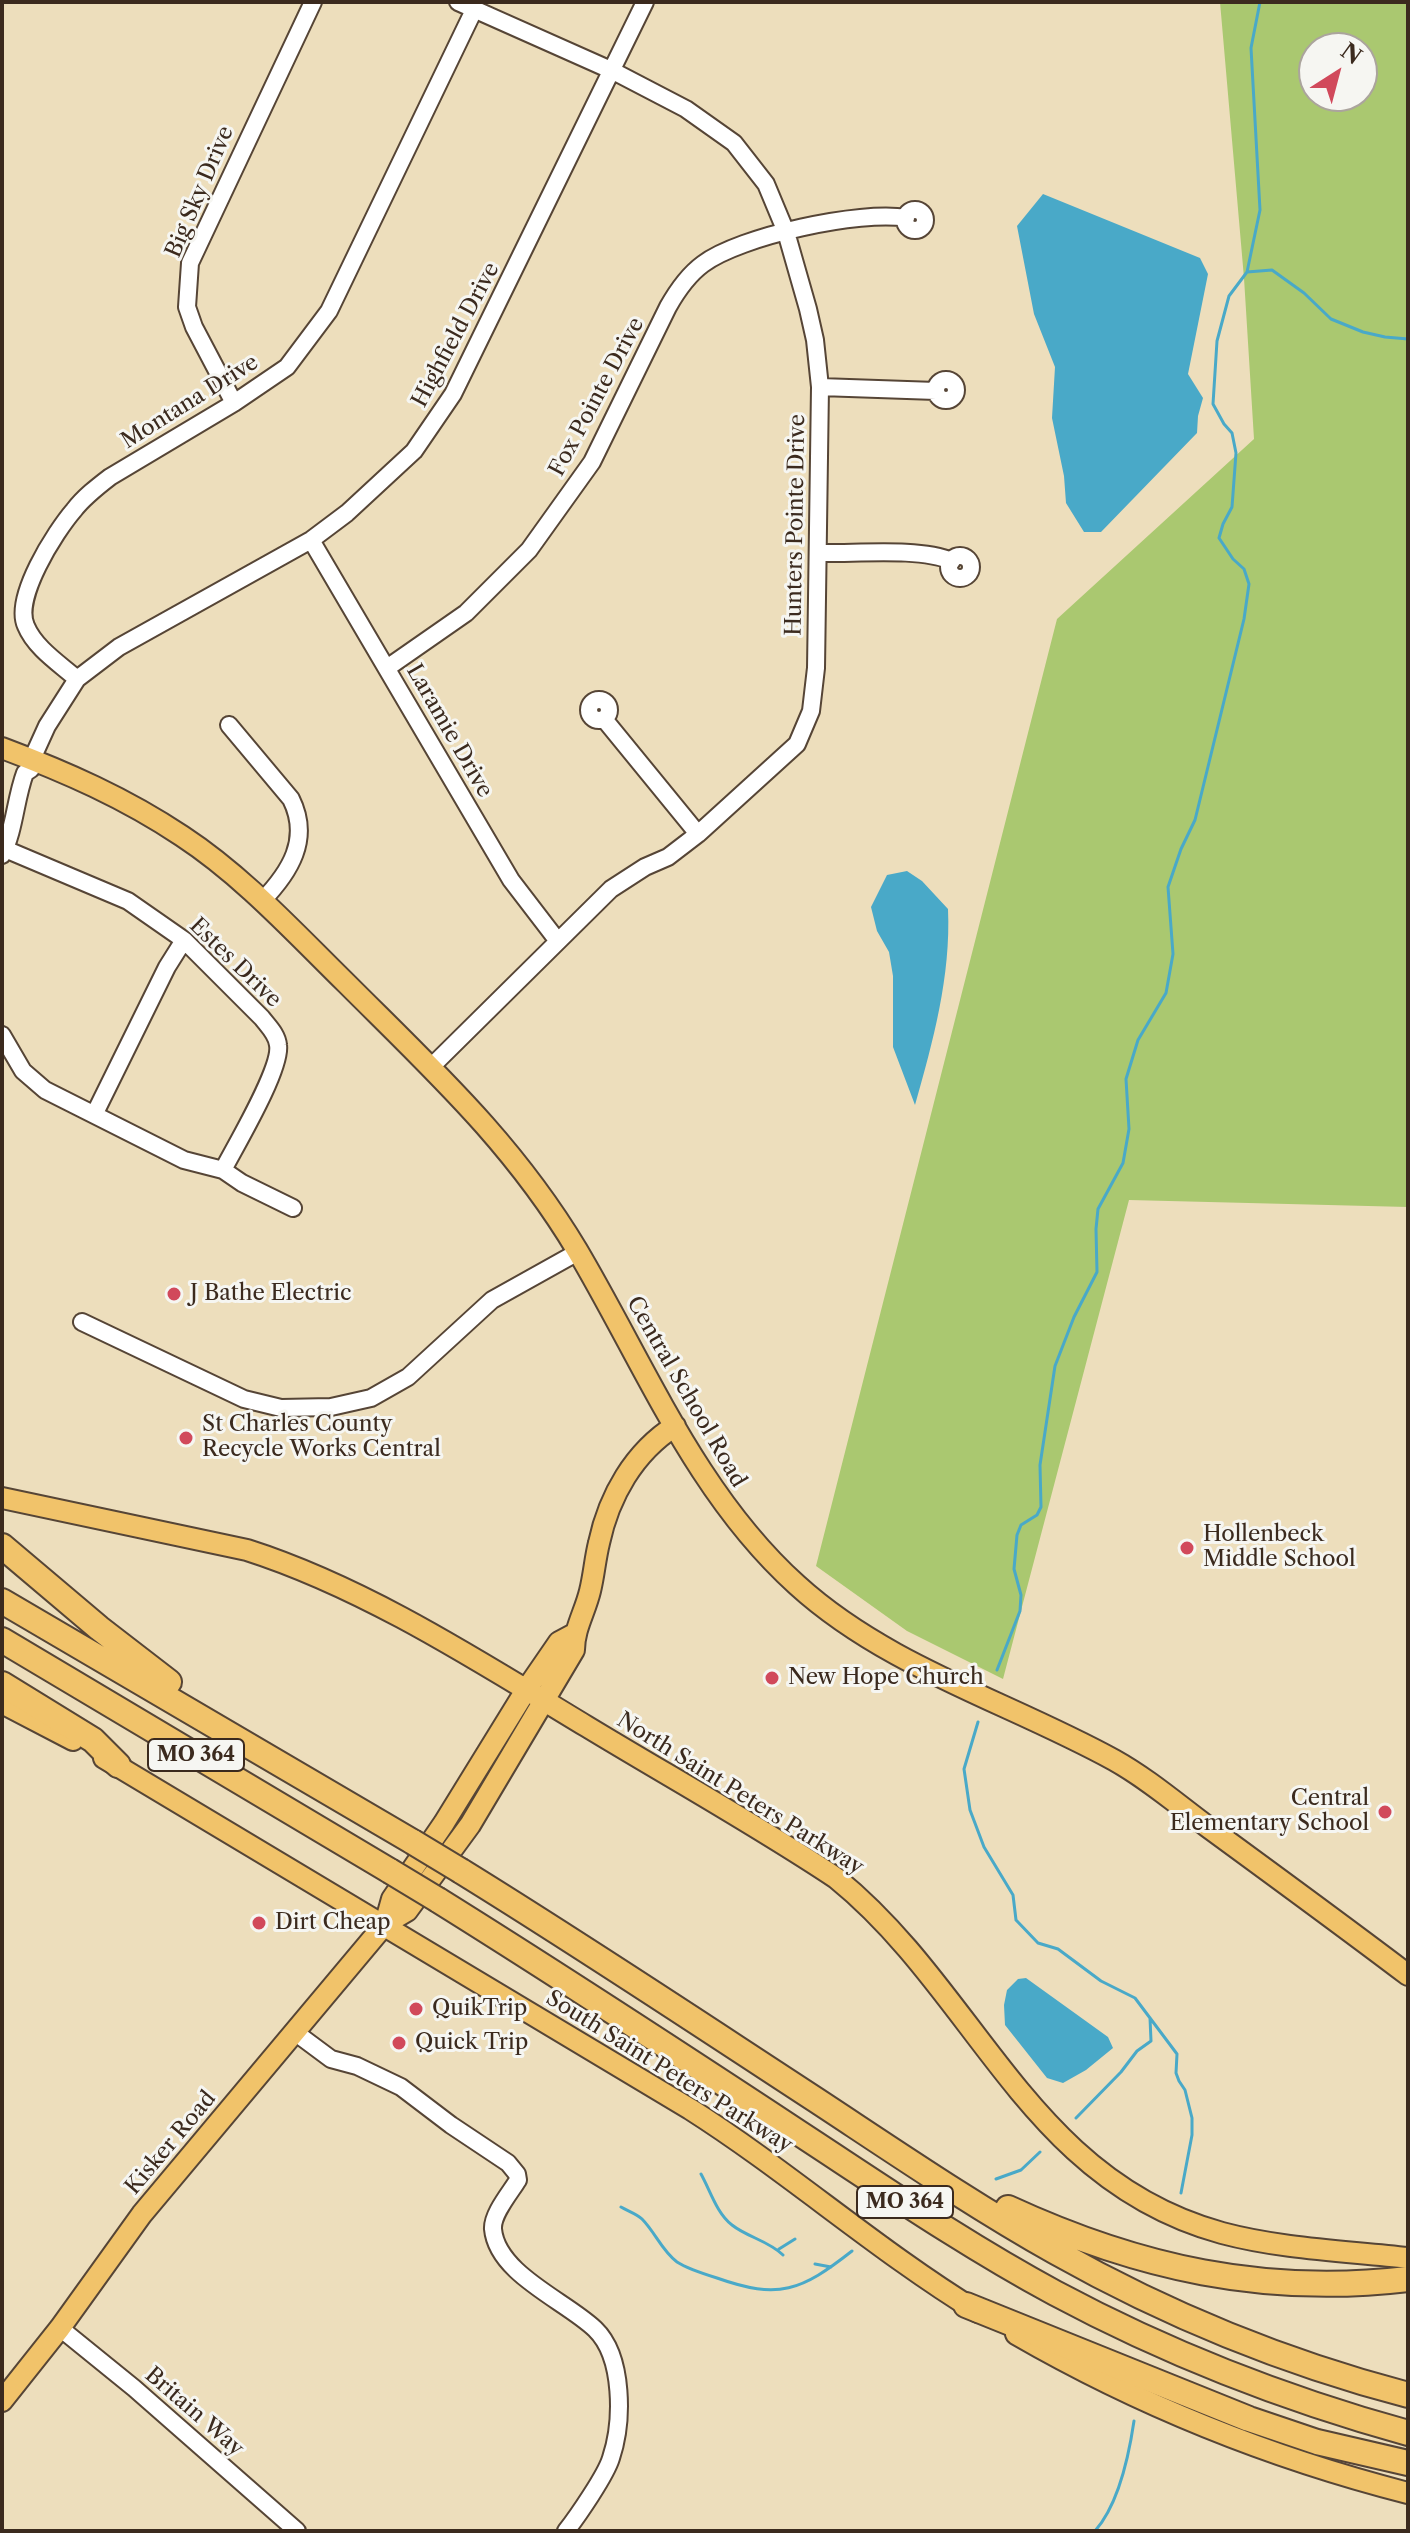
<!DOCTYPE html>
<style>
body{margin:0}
#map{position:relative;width:1410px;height:2533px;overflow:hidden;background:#eddebc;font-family:"Libre Caslon Text",serif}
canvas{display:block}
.frame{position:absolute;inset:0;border:4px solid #3b2a1e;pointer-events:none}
.north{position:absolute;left:1298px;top:32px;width:80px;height:80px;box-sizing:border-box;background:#f6f6f2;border:2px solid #aba49d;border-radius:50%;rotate:36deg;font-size:22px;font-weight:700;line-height:32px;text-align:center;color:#3b2a1e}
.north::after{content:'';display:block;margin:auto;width:28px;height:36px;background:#d1495b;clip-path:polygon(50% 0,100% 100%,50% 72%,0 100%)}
</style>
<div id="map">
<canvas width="1410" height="2533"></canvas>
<div class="frame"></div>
<div class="north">N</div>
</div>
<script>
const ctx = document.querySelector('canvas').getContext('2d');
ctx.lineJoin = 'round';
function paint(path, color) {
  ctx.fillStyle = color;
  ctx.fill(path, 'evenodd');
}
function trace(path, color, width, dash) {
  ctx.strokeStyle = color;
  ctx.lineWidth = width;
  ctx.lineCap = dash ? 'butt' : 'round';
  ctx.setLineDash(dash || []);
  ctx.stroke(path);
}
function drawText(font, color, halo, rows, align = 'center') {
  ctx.font = font + ' "Libre Caslon Text",serif';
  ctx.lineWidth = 6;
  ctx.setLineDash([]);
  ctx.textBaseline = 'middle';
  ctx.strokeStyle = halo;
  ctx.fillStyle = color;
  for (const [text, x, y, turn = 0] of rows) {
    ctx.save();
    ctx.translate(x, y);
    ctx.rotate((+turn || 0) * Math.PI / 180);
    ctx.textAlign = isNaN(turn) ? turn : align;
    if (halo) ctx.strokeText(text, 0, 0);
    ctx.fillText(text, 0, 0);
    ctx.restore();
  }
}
paint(new Path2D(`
 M1220 2H1408V1207L1129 1200 1003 1679 907 1631 816 1566 1057 619 1254 439 1244 278ZM1314 48H1362V96H1314Z`), '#aac870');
paint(new Path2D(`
 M1043 194 1200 258 1208 274 1188 374 1203 398 1198 416 1197 433 1101 532H1084L1066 503 1064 476 1052 418 1055 367 1034 314 1017 226Z
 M907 871 922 881 948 909C951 976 933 1042 915 1105L893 1047V976L889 952 877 931 871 907 887 875Z
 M1026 1978 1108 2037 1113 2048 1086 2070 1063 2083 1047 2078 1005 2025 1004 2005 1007 1990 1018 1979Z`), '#49a9c8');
trace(new Path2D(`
 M1247 272 1272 270 1304 293 1331 319 1363 332 1385 337 1408 339
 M997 1670 1020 1611 1021 1595 1014 1569 1017 1535 1021 1525 1037 1515 1041 1507 1040 1465 1055 1366 1074 1317 1097 1272 1096 1229 1098 1209 1123 1163 1129 1129 1126 1079 1138 1040 1166 993 1173 954 1168 887 1181 849 1195 820 1244 619 1249 584 1244 569 1233 559 1219 538 1223 524 1232 507 1236 453 1232 433 1224 424 1213 404 1217 341 1229 296 1247 272 1260 210 1251 48 1260 2
 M978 1722 964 1769 970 1810 984 1847 1013 1895 1016 1920 1038 1943 1058 1949 1101 1981 1135 1998 1177 2054 1176 2073 1179 2081 1185 2090 1192 2118V2135L1181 2193
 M1076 2118 1121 2072 1137 2051 1151 2041 1150 2018
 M701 2174C710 2190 717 2214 732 2225 747 2237 769 2241 783 2255
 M996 2179 1021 2170 1040 2152
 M621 2207C628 2211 637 2214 642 2219 655 2232 662 2251 677 2262 688 2269 704 2274 717 2278 779 2300 801 2291 852 2251
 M779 2249 795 2239
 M815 2264 831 2267
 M1095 2531C1118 2505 1129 2455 1134 2421`), '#49a9c8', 3);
const minor = new Path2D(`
 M905 220a10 10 0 1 1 20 0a10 10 0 1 1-20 0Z
 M936 390a10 10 0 1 1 20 0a10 10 0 1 1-20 0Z
 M820 387 936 391
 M234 403 194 327 187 307 190 263 313 2
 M311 540 511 880 557 940
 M818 553C855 554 919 547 952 561
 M949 567a11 11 0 1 1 22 0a11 11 0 1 1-22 0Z
 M387 668 466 613 529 550 592 462 668 307C677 291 688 275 703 264 740 236 861 210 906 218
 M77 679C60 664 35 648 26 626 13 598 55 532 74 510 84 497 97 487 110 477L234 403 287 367 329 311 474 10
 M589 710a10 10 0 1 1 20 0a10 10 0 1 1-20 0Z
 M604 719 698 834
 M229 725 291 799C311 839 290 872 262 901
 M2 855C15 829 15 800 25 773L31 769 32 759 47 726 77 679 119 647 311 540 347 513 414 451 453 394 645 2
 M2 1035 23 1071 45 1090 184 1160 223 1170C236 1145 282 1068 278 1045 277 1034 268 1026 262 1018L184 940 128 901 5 849
 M431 1067 611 889 645 867 668 857 698 834 797 744 811 711 816 668 820 387 815 340 808 309 786 232 766 184 734 143 686 109 613 71 458 2
 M95 1113 167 967 184 940
 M223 1170 242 1183 293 1208
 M82 1322 244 1399 281 1408 331 1407 371 1398 408 1377 492 1300 578 1252
 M296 2033 331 2059 357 2066 401 2087 451 2125 508 2163 517 2174 518 2180C510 2193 492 2214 493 2229 497 2274 566 2301 595 2329 624 2357 623 2422 611 2458 606 2475 577 2517 566 2531
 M60 2328 134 2388 297 2531`);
const major = new Path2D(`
 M2 748C66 772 125 798 182 836 243 876 294 932 346 983 433 1070 513 1143 577 1250 645 1365 696 1494 797 1585 887 1667 1009 1702 1114 1760 1148 1779 1177 1804 1208 1827 1275 1876 1342 1925 1408 1975
 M2 1498 247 1550C366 1588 480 1662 586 1726 670 1777 755 1824 836 1878 978 1993 1028 2180 1222 2233 1282 2249 1346 2251 1408 2258
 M2 1703 73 1740
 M104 1758 690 2109C789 2172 878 2251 978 2312
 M385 1924 392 1899 444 1823 526 1690 559 1642 574 1634
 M1016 2334C1139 2405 1271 2458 1408 2493
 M2 2401 60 2328 142 2214 385 1924 407 1911 470 1825 574 1650C574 1629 585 1612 590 1591 594 1575 595 1559 599 1543 609 1496 634 1452 675 1426`);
const highway = new Path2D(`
 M2 1546 99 1628 169 1682
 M2 1601 413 1842
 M2 1640 390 1871
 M2 1684 93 1740 118 1765
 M461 1871C581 1945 698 2023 816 2100 895 2152 974 2206 1056 2252 1166 2314 1286 2363 1408 2395
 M438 1900C560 1976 679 2054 799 2133 883 2188 966 2245 1055 2293 1167 2353 1285 2399 1408 2433
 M1008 2208C1138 2268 1265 2296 1408 2279
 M966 2305 1249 2419 1317 2442 1408 2463`);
trace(minor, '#564536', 20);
trace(major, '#564536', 24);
trace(highway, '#564536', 28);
trace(minor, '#fff', 16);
trace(major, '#f1c36a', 20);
trace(highway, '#f1c36a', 24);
const highwayBridge = new Path2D(`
 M413 1842 461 1871
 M390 1871 438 1900`);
trace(highwayBridge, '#564536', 28, []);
trace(highwayBridge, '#f1c36a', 24);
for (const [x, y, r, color] of [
 [174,1294,8,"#d1495b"],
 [186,1438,8,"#d1495b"],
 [1187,1548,8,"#d1495b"],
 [772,1678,8,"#d1495b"],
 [1385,1812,8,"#d1495b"],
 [259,1923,8,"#d1495b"],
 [416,2009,8,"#d1495b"],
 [399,2043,8,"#d1495b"]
]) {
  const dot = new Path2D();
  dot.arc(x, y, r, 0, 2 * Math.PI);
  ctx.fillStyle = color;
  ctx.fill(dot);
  trace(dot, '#f6f6f2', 3);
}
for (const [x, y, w] of [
 [196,1755,96],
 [905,2202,96]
]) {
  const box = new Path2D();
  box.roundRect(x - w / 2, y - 16, w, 32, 6);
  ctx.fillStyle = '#f6f6f2';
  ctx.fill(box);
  trace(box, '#3b2a1e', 2);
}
drawText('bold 20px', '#3b2a1e', null, [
 ["MO 364",196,1755],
 ["MO 364",905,2202]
]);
drawText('22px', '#3b2a1e', '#f6f6f2', [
 ["Big Sky Drive",200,192,-67],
 ["Highfield Drive",456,335,-62],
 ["Fox Pointe Drive",597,397,-62],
 ["Montana Drive",190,402,-32],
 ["Hunters Pointe Drive",796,525,-89],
 ["Laramie Drive",449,731,60],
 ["Estes Drive",235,963,44],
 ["Central School Road",686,1392,60],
 ["North Saint Peters Parkway",740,1794,32],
 ["South Saint Peters Parkway",669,2072,32],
 ["Kisker Road",171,2143,-50],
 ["Britain Way",194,2412,41]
]);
drawText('22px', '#3b2a1e', '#f6f6f2', [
 ["J Bathe Electric",190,1294],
 ["St Charles County",202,1425],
 ["Recycle Works Central",202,1450],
 ["Hollenbeck",1203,1535],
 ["Middle School",1203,1560],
 ["New Hope Church",788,1678],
 ["Central",1369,1799,"right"],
 ["Elementary School",1369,1824,"right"],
 ["Dirt Cheap",275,1923],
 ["QuikTrip",432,2009],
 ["Quick Trip",415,2043]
], 'left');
</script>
